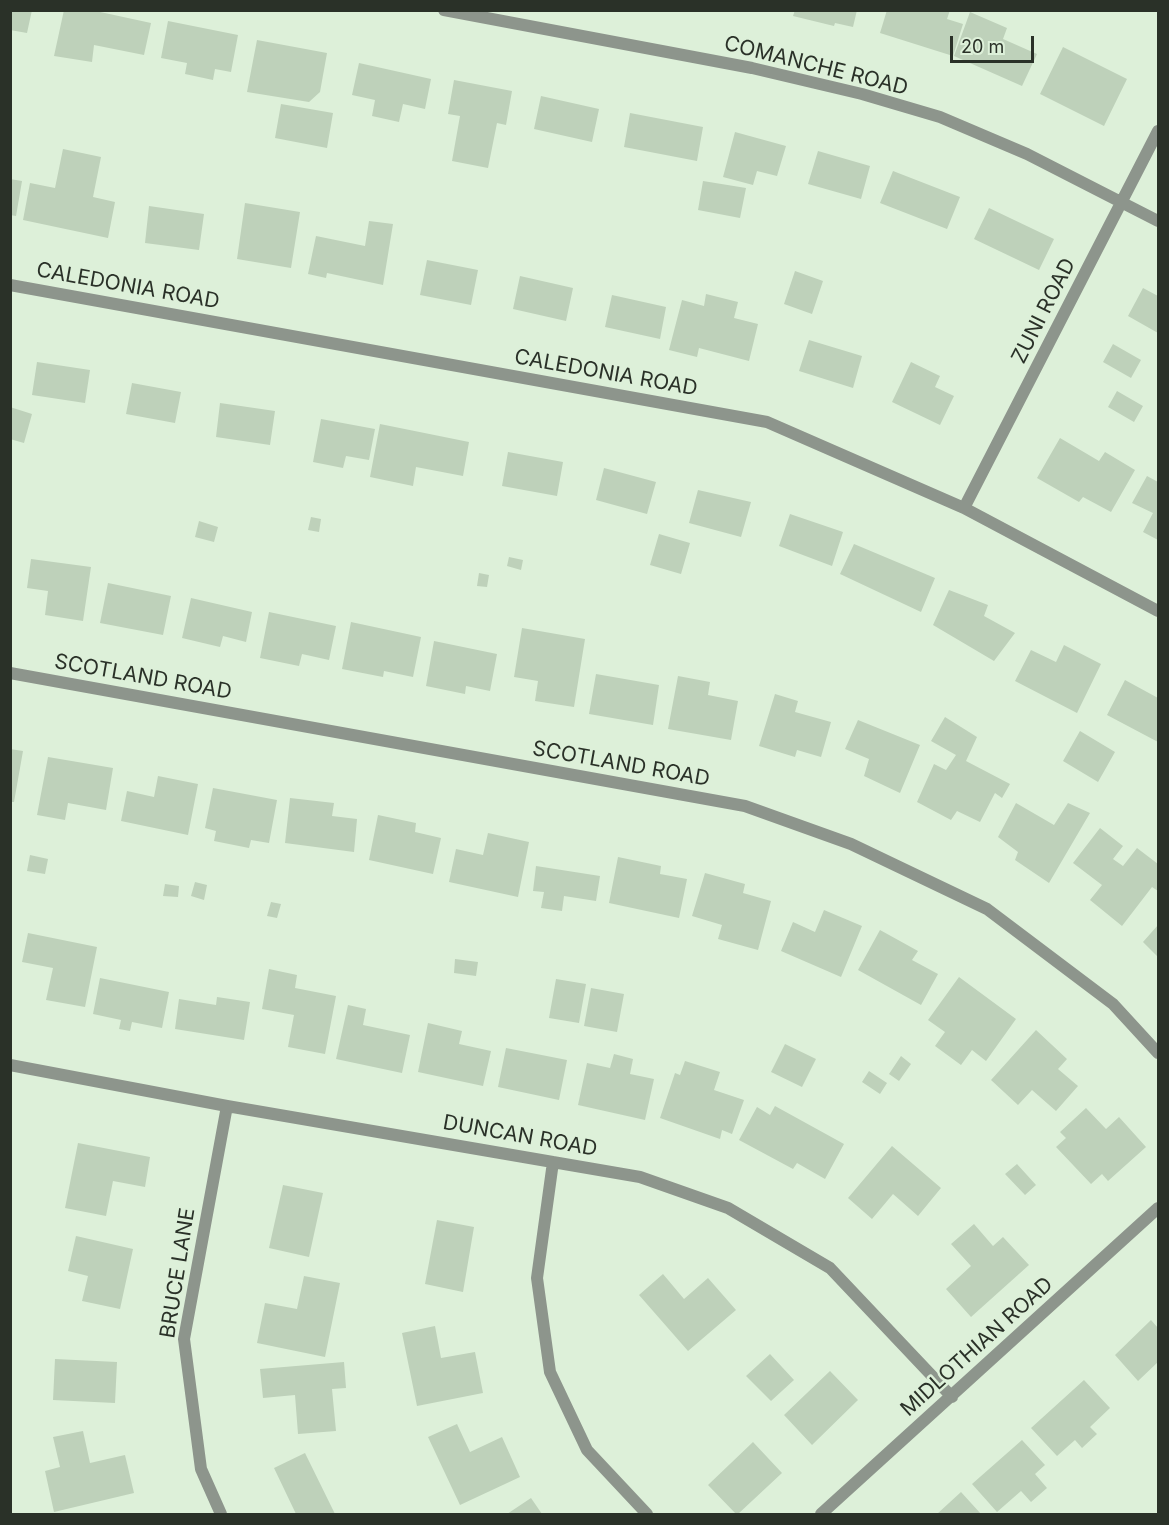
<!DOCTYPE html>
<style>
body{margin:0}
#map{position:relative;width:1169px;height:1525px;overflow:hidden;background:#ddf0d9;font-family:Inter,sans-serif}
canvas{display:block}
.frame{position:absolute;inset:0;border:12px solid #2a3128;pointer-events:none}
.scale{position:absolute;left:950px;top:36px;width:84px;height:27px;box-sizing:border-box;border:3px solid #2a3128;border-top:0;padding-left:8px;font-size:18px;line-height:21px;white-space:nowrap;color:#2a3128;-webkit-text-stroke:4px #ddf0d9;paint-order:stroke}
</style>
<div id="map">
<canvas width="1169" height="1525"></canvas>
<div class="frame"></div>
<div class="scale">20 m</div>
</div>
<script>
const ctx = document.querySelector('canvas').getContext('2d');
ctx.lineJoin = 'round';
function paint(path, color) {
  ctx.fillStyle = color;
  ctx.fill(path, 'evenodd');
}
function trace(path, color, width, dash) {
  ctx.strokeStyle = color;
  ctx.lineWidth = width;
  ctx.lineCap = dash ? 'butt' : 'round';
  ctx.setLineDash(dash || []);
  ctx.stroke(path);
}
function drawText(font, color, halo, rows, align = 'center') {
  ctx.font = font + ' Inter,sans-serif';
  ctx.lineWidth = 5;
  ctx.setLineDash([]);
  ctx.textBaseline = 'middle';
  ctx.strokeStyle = halo;
  ctx.fillStyle = color;
  for (const [text, x, y, turn = 0] of rows) {
    ctx.save();
    ctx.translate(x, y);
    ctx.rotate((+turn || 0) * Math.PI / 180);
    ctx.textAlign = isNaN(turn) ? turn : align;
    if (halo) ctx.strokeText(text, 0, 0);
    ctx.fillText(text, 0, 0);
    ctx.restore();
  }
}
paint(new Path2D(`
 M10 10H32L27 33 10 30Z
 M64 10H91L151 23 144 55 94 45 92 62 54 56Z
 M795 10H857L853 27 835 23 834 26 793 16Z
 M887 10H950L947 19 963 24 953 56 880 33Z
 M970 12 1007 28 1003 39 1037 54 1022 86 954 56Z
 M168 21 238 35 231 72 215 69 213 80 185 74 187 63 161 58Z
 M257 40 327 53 320 92 309 102 247 92Z
 M1063 47 1127 79 1104 126 1040 94Z
 M359 63 431 79 425 109 403 104 399 122 372 116 375 100 352 95Z
 M454 80 512 91 506 125 497 123 488 168 452 161 460 116 448 114Z
 M541 96 599 109 592 142 534 129Z
 M281 104 333 113 327 148 275 138Z
 M630 113 703 127 697 161 624 147Z
 M735 132 786 146 777 176 757 171 753 185 723 177Z
 M63 149 101 157 93 197 115 202 108 238 23 220 30 183 55 188Z
 M818 151 870 166 861 199 808 184Z
 M893 171 960 197 947 229 880 203Z
 M10 179 22 181 16 216 10 215Z
 M703 181 746 188 740 218 698 210Z
 M245 203 300 212 291 268 237 259Z
 M149 206 204 214 199 250 145 243Z
 M989 208 1054 239 1039 270 974 239Z
 M369 221 393 224 383 285 327 273 326 278 308 274 316 236 365 246Z
 M427 260 478 270 471 305 420 295Z
 M795 271 823 281 812 314 784 304Z
 M520 276 573 288 566 321 513 309Z
 M1143 288 1158 296V333L1128 316Z
 M706 294 738 302 734 318 758 324 749 361 699 348 697 357 669 350 682 300 704 306Z
 M612 295 666 307 660 339 605 327Z
 M809 340 862 356 853 388 799 371Z
 M1113 344 1141 360 1131 378 1103 362Z
 M37 362 90 370 85 403 32 395Z
 M911 362 940 376 935 387 954 396 940 425 892 402Z
 M132 383 181 392 175 423 126 414Z
 M1117 391 1143 406 1134 422 1108 407Z
 M220 403 275 411 270 445 216 437Z
 M10 407 32 414 24 443 10 439Z
 M321 419 375 429 369 460 346 456 343 468 313 462Z
 M380 424 469 442 463 476 416 467 413 486 370 477Z
 M1060 438 1099 461 1105 452 1135 470 1111 512 1083 497 1079 502 1037 478Z
 M508 452 563 462 557 496 502 486Z
 M604 468 656 482 647 514 596 500Z
 M1147 476 1158 482V540L1143 532 1153 513 1132 503Z
 M698 490 751 502 741 537 689 523Z
 M790 514 843 532 832 566 779 546Z
 M311 517 321 519 319 532 308 530Z
 M199 521 218 527 214 542 195 537Z
 M659 534 690 543 681 574 650 565Z
 M854 544 935 578 921 612 840 574Z
 M509 557 523 560 521 570 507 566Z
 M31 559 91 567 83 621 45 615 48 591 27 588Z
 M479 573 489 575 487 587 477 586Z
 M108 583 171 596 163 635 100 623Z
 M949 590 988 605 984 616 1015 633 994 661 933 625Z
 M191 598 252 612 246 642 223 636 220 647 182 638Z
 M269 612 336 626 329 660 302 654 299 666 260 658Z
 M351 622 421 637 413 677 384 671 383 677 342 669Z
 M522 628 585 639 574 707 535 701 538 681 514 677Z
 M434 641 497 654 490 691 466 686 465 694 426 686Z
 M1064 645 1101 664 1077 713 1015 681 1031 650 1056 662Z
 M596 674 659 685 653 725 589 714Z
 M678 676 710 682 708 695 738 701 731 740 668 729Z
 M1125 680 1158 698V742L1107 715Z
 M775 694 798 701 795 712 831 722 821 757 797 750 795 757 759 746Z
 M945 717 977 737 966 761 1010 784 1002 798 995 793 980 822 957 811 951 820 917 802 934 764 946 770 956 755 931 741Z
 M858 720 920 745 900 793 864 776 869 759 845 749Z
 M1080 731 1115 752 1098 782 1063 761Z
 M10 749 23 751 14 802H10Z
 M48 757 113 768 106 810 68 803 65 820 37 815Z
 M158 776 198 784 188 835 121 821 127 791 154 797Z
 M213 788 277 800 269 843 251 840 249 848 214 841 216 831 205 828Z
 M290 798 334 803 332 816 357 819 354 852 285 843Z
 M1016 803 1054 825 1068 803 1090 813 1049 883 1015 860 1018 852 998 837Z
 M378 815 416 823 415 832 441 838 433 874 369 860Z
 M1100 828 1123 846 1113 859 1123 866 1137 848 1158 864V891L1152 887 1122 926 1090 900 1102 885 1073 863Z
 M488 833 529 842 518 897 449 882 456 849 483 855Z
 M30 855 48 859 45 874 27 871Z
 M618 857 661 866 660 874 687 879 679 918 609 903Z
 M536 866 600 876 596 901 564 896 562 911 541 908 544 892 533 891Z
 M705 873 745 884 743 893 771 901 758 950 718 939 722 925 692 916Z
 M195 882 207 885 204 900 191 896Z
 M165 884 179 886 178 897 163 896Z
 M271 902 281 904 277 918 267 916Z
 M824 910 862 926 841 977 781 951 793 922 815 932Z
 M1158 925V957L1143 942Z
 M880 930 918 951 912 960 938 974 921 1005 858 970Z
 M28 933 97 947 85 1007 46 1000 53 968 22 962Z
 M455 959 478 962 476 976 454 973Z
 M269 969 297 975 295 988 336 996 325 1054 288 1047 294 1015 262 1009Z
 M959 977 1016 1019 986 1061 972 1050 961 1065 935 1046 945 1032 928 1020Z
 M100 978 169 992 162 1028 132 1022 130 1031 119 1029 121 1020 93 1014Z
 M556 979 586 984 579 1023 549 1018Z
 M591 988 624 994 617 1032 584 1026Z
 M217 997 250 1002 244 1040 175 1029 179 999 216 1005Z
 M348 1005 366 1009 363 1025 410 1035 402 1073 336 1059Z
 M428 1023 462 1031 459 1044 491 1051 483 1086 418 1072Z
 M1036 1030 1067 1059 1058 1069 1078 1086 1056 1111 1032 1090 1018 1105 991 1080Z
 M785 1044 816 1059 802 1087 771 1072Z
 M506 1048 567 1060 559 1100 498 1087Z
 M614 1054 633 1059 630 1074 654 1079 645 1120 578 1105 587 1063 610 1068Z
 M901 1056 911 1064 899 1081 889 1074Z
 M685 1061 720 1072 714 1090 744 1100 732 1134 722 1130 720 1139 660 1118 675 1073 680 1075Z
 M869 1071 887 1083 880 1094 862 1082Z
 M775 1106 844 1144 825 1179 797 1163 793 1169 739 1140 757 1107 770 1115Z
 M1086 1108 1106 1129 1119 1117 1146 1147 1108 1181 1102 1174 1091 1184 1056 1147 1066 1138 1060 1132Z
 M78 1143 150 1157 145 1187 113 1181 106 1216 65 1208Z
 M892 1146 941 1188 918 1216 893 1194 872 1219 848 1198Z
 M1017 1164 1036 1185 1025 1195 1005 1174Z
 M283 1185 323 1193 309 1257 269 1248Z
 M437 1220 474 1227 463 1292 425 1284Z
 M974 1224 993 1246 1003 1237 1029 1265 971 1317 946 1289 971 1266 951 1244Z
 M76 1236 133 1249 120 1309 82 1301 88 1276 68 1271Z
 M663 1274 684 1299 708 1278 736 1310 688 1351 639 1295Z
 M304 1276 340 1283 325 1357 257 1343 265 1303 297 1309Z
 M1151 1320 1158 1328V1362L1138 1381 1115 1355Z
 M435 1326 441 1358 475 1352 483 1393 417 1406 402 1333Z
 M770 1354 794 1380 771 1401 746 1376Z
 M55 1359 117 1362 115 1403 53 1400Z
 M344 1362 346 1388 332 1389 336 1431 298 1434 295 1395 263 1398 260 1369Z
 M830 1371 858 1400 812 1445 784 1415Z
 M1084 1380 1110 1408 1090 1427 1097 1434 1082 1448 1075 1440 1057 1456 1031 1428Z
 M457 1424 470 1452 502 1437 520 1477 460 1505 428 1437Z
 M83 1431 90 1463 125 1455 134 1493 54 1512 45 1471 60 1467 53 1437Z
 M1022 1440 1045 1465 1035 1474 1047 1488 1031 1502 1021 1491 997 1512 972 1484Z
 M753 1442 782 1473 738 1514H736L708 1485Z
 M305 1453 335 1514H296L274 1468Z
 M961 1492 981 1514H937Z
 M531 1498 542 1514H507Z`), '#bed1ba');
trace(new Path2D(`
 M444 10 752 68 862 94 940 117 1027 154 1158 221
 M10 285 767 422 964 508 1158 611
 M964 508 1158 131
 M10 673 745 806 851 844 987 909 1113 1004 1158 1053
 M10 1065 227 1106 640 1177 728 1208 830 1268 952 1397
 M553 1162 537 1278 550 1372 587 1450 647 1514
 M221 1514 201 1469 184 1339 227 1106
 M821 1514 1158 1208`), '#8d958c', 12);
drawText('21px', '#2a3128', '#ddf0d9', [
 ["COMANCHE ROAD",816,66,14],
 ["CALEDONIA ROAD",128,286,10],
 ["ZUNI ROAD",1044,311,-63],
 ["CALEDONIA ROAD",606,373,10],
 ["SCOTLAND ROAD",143,677,10],
 ["SCOTLAND ROAD",621,764,10],
 ["DUNCAN ROAD",520,1136,10],
 ["BRUCE LANE",178,1273,-81],
 ["MIDLOTHIAN ROAD",977,1347,-42]
]);
</script>
